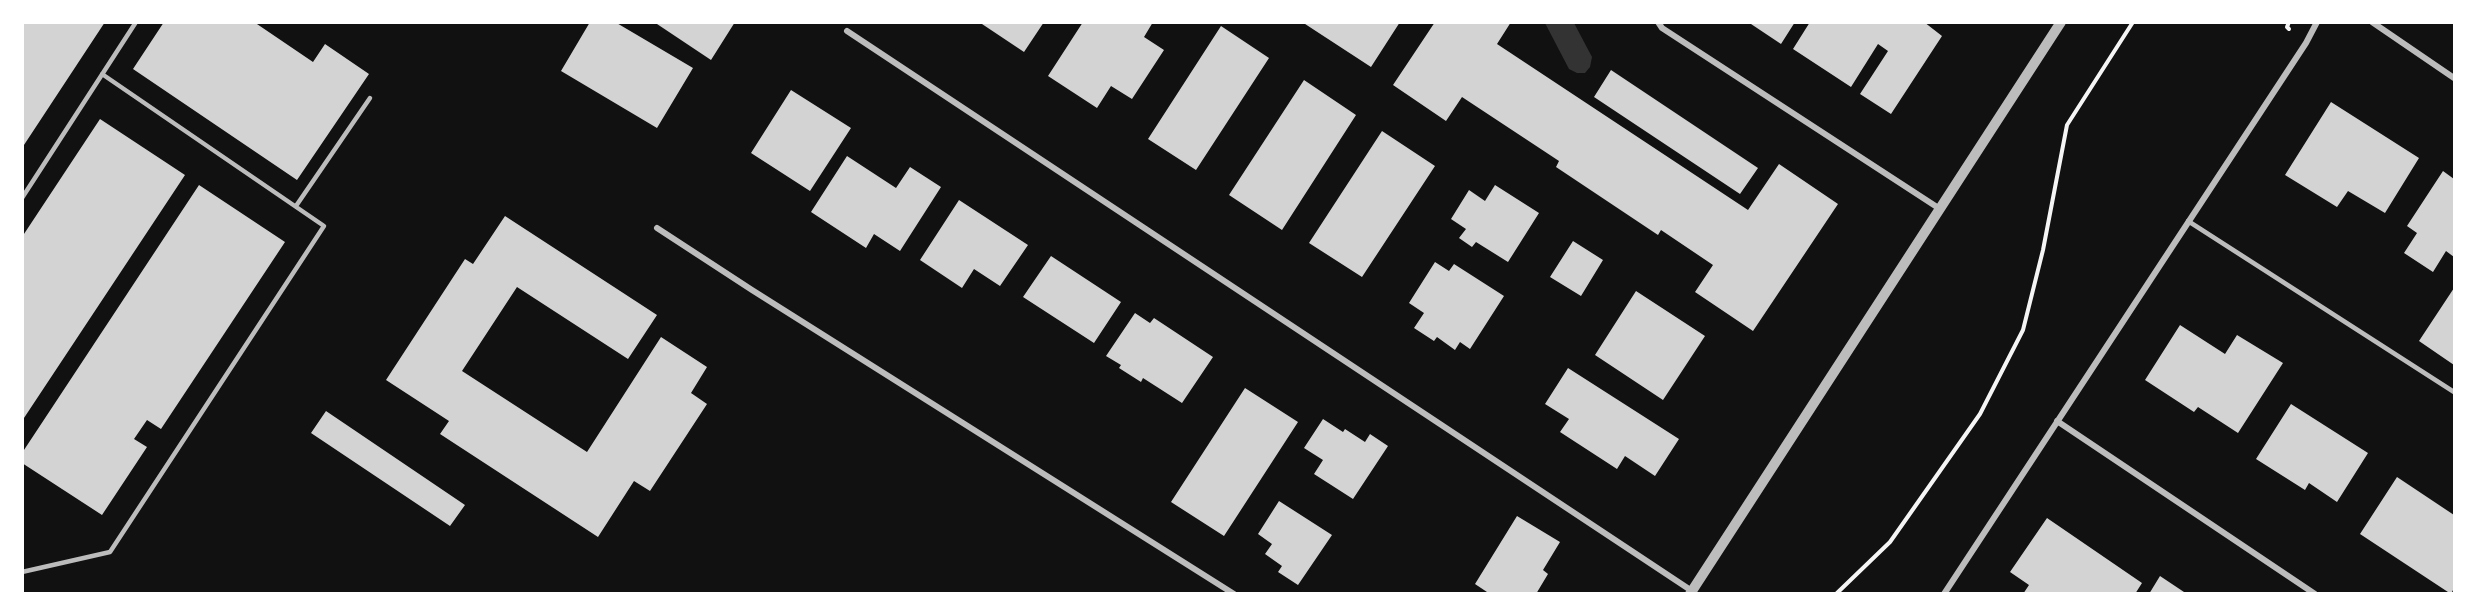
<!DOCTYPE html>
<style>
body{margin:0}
#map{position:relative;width:2477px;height:616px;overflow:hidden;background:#111;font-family:"Roboto Condensed",sans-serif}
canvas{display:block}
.frame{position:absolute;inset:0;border:24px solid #fff;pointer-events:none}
</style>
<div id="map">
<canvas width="2477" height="616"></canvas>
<div class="frame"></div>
</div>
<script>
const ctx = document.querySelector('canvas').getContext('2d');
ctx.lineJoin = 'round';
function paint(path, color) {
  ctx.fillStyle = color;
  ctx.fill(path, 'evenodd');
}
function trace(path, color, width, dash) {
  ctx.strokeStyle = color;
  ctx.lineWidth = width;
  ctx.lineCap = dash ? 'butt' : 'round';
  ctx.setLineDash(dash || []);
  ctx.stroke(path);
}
paint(new Path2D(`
 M1545 23H1574L1592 57 1590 67 1585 73H1577L1569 69Z`), '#333');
paint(new Path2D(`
 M22 22H105L22 148Z
 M164 22H254L313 62 325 44 369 74 297 180 133 69Z
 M590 22H615L693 68 657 128 561 71Z
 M654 22H735L711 60Z
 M979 22H1044L1024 52Z
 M1083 22H1153L1144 37 1164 50 1132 99 1111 86 1097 108 1048 76Z
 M1302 22H1400L1371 67Z
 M1435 22H1511L1497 44 1748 210 1779 164 1838 204 1753 331 1695 292 1713 265 1661 230 1658 235 1556 167 1559 161 1462 97 1446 121 1393 85Z
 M1748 22H1795L1781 44Z
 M1810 22H1924L1942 36 1891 114 1860 94 1888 51 1878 44 1851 87 1793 49Z
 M1221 26 1269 58 1196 170 1148 139Z
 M1611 70 1758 168 1740 194 1594 97Z
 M1304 80 1356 115 1282 230 1229 195Z
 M791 90 851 128 810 191 751 153Z
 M2331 102 2419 158 2385 213 2348 191 2337 207 2285 175Z
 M100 119 185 175 22 421V237Z
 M1382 131 1435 166 1362 277 1309 243Z
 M847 156 896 188 910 167 941 187 900 251 874 234 866 248 811 212Z
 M2443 171 2454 179V257L2446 251 2433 272 2404 253 2417 233 2407 226Z
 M199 185 285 242 161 429 147 420 134 439 147 447 102 515 22 463V453Z
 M1495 185 1539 213 1508 262 1476 242 1472 247 1459 238 1466 229 1451 219 1469 190 1485 201Z
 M959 200 1028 245 1000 286 974 269 962 288 920 260Z
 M505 216 657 315 628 359 517 287 462 371 587 452 661 337 707 367 691 393 707 404 650 491 634 481 598 537 440 434 449 421 386 380 465 259 473 264Z
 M1573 241 1603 260 1581 296 1550 277Z
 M1051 256 1121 302 1094 343 1023 297Z
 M1435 262 1449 271 1454 264 1504 296 1470 349 1460 342 1455 350 1437 337 1434 341 1414 328 1424 313 1409 303Z
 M2454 288V365L2419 341Z
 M1636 291 1705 336 1663 400 1595 355Z
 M1135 313 1150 323 1154 318 1213 357 1182 403 1143 378 1141 382 1119 368 1121 365 1106 356Z
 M2180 325 2225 354 2237 335 2283 363 2238 433 2198 407 2194 412 2145 380Z
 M1568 368 1679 439 1655 476 1625 456 1617 469 1560 432 1569 419 1545 404Z
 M1245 388 1298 422 1224 536 1171 502Z
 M2291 404 2368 453 2337 502 2309 483 2305 490 2256 459Z
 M326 411 465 505 450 526 311 433Z
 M1323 419 1343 432 1345 429 1365 442 1370 434 1388 446 1353 499 1314 474 1323 460 1304 448Z
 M2397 477 2454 515V588L2451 594 2360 534Z
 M1279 501 1332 535 1298 585 1278 572 1282 566 1265 554 1272 544 1258 534Z
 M1517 516 1560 542 1543 570 1548 574 1536 594H1490L1475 584Z
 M2047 518 2142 583 2135 594H2023L2029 585 2010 572Z
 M2160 576 2187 594H2149Z`), '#d3d3d3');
trace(new Path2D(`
 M2289 22 2287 27 2289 29
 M1836 594 1890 542 1980 414 2023 330 2043 250 2067 125 2133 22`), '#f5f5f5', 4);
trace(new Path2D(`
 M22 198 136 22
 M296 206 370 98
 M2188 221 2454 392
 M22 572 110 552 324 226 102 74`), '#bcbcbc', 4.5);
trace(new Path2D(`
 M1658 22 1662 28 1940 209
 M2372 22 2454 78
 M847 31 1692 591
 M657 228 752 290 1234 594
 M2057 421 2315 594
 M1944 594 2306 43 2317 22`), '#bcbcbc', 6);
trace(new Path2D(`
 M1690 594 2061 22`), '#bcbcbc', 10);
</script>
